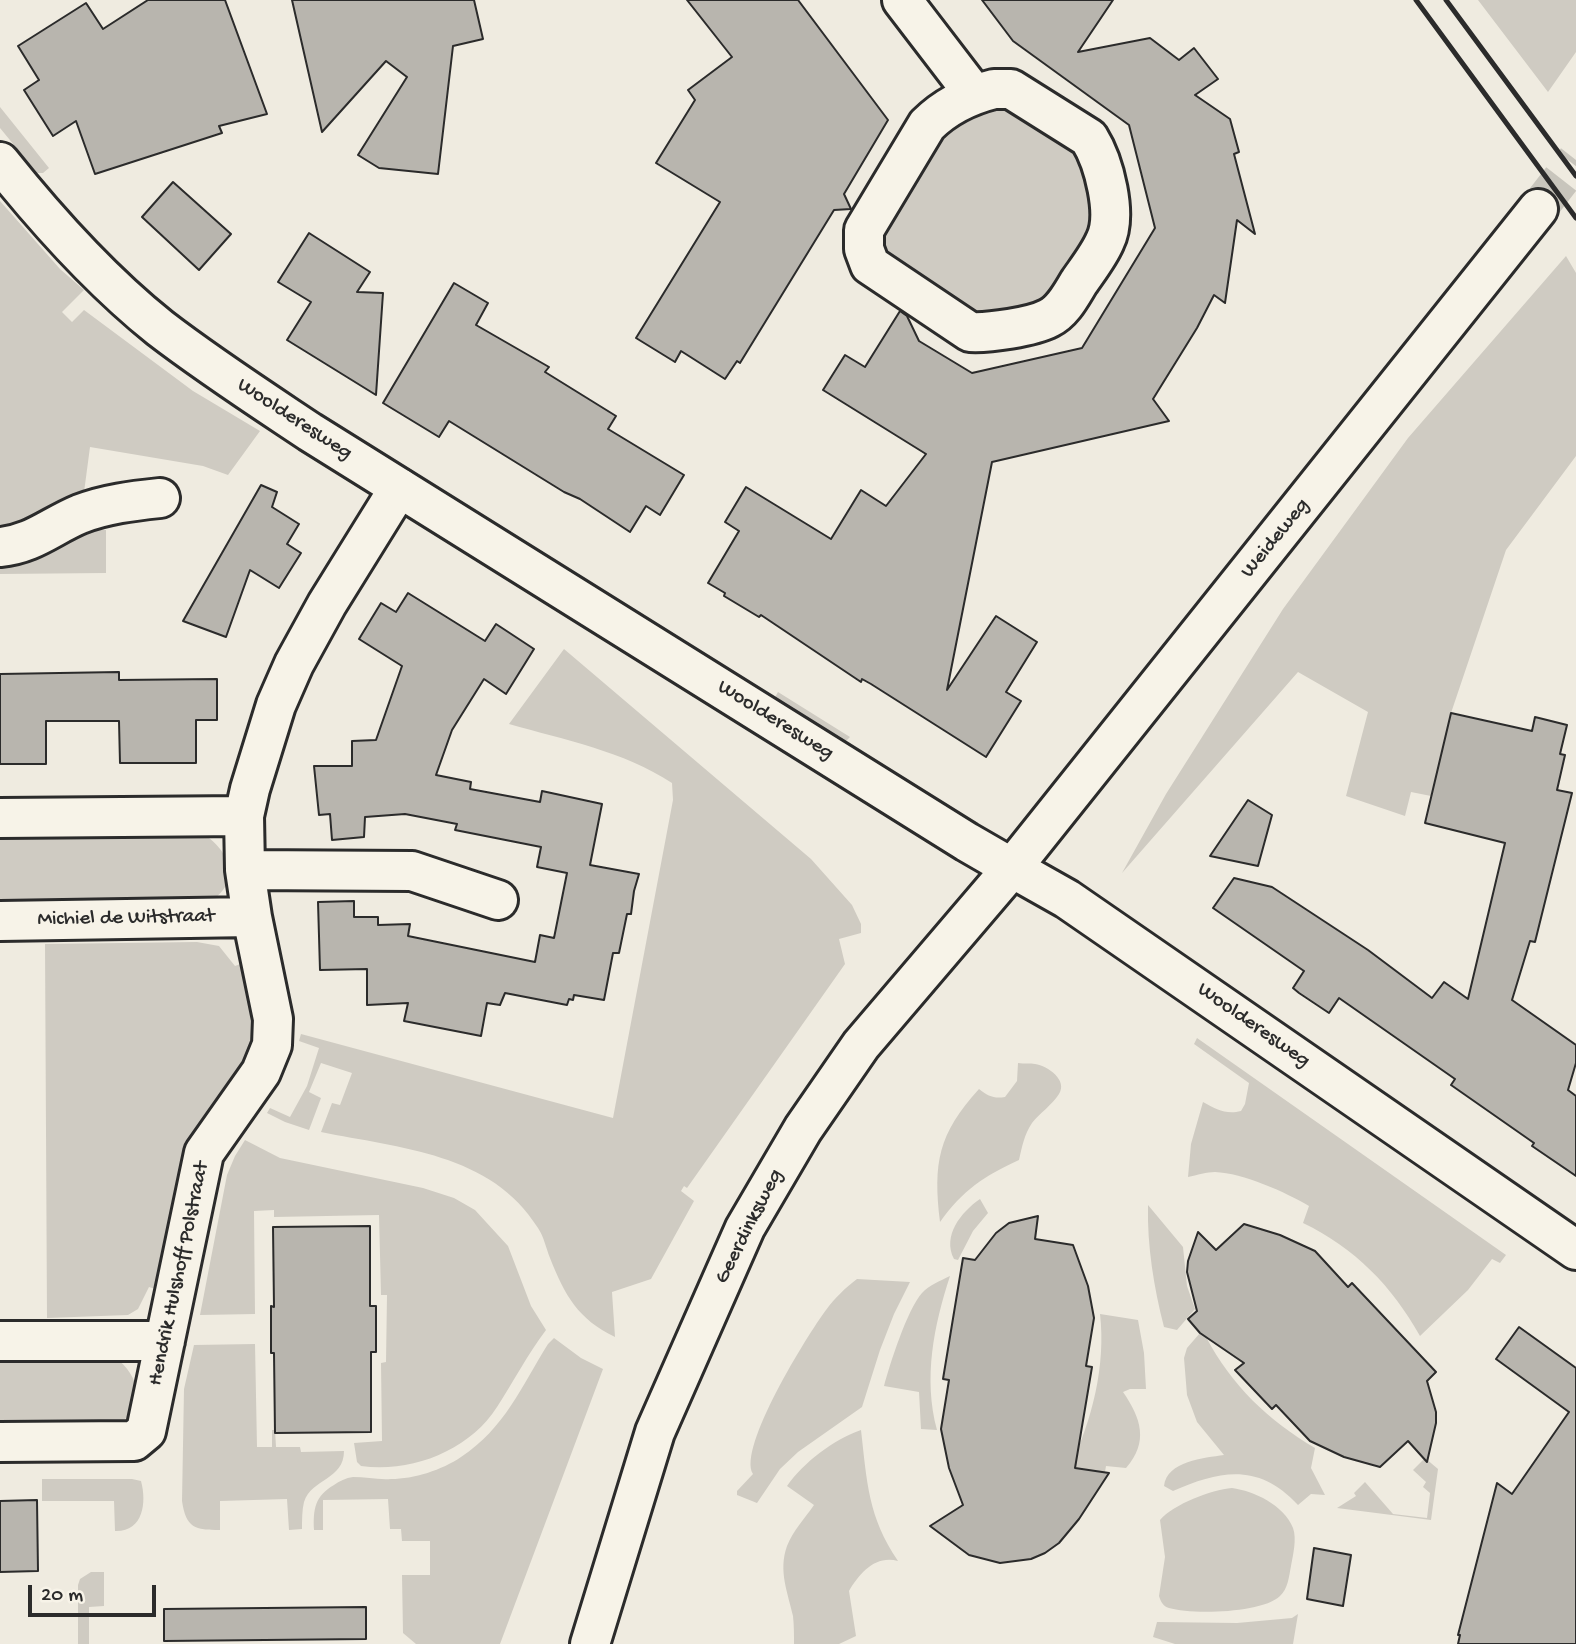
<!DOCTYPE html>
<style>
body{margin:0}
#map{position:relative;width:1576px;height:1644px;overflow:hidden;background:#efebe0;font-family:"Gochi Hand",sans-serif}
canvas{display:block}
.scale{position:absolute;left:28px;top:1585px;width:128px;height:32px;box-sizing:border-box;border:4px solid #2b2b2b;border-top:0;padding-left:9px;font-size:21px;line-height:24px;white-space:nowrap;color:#2b2b2b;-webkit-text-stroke:5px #f7f3e8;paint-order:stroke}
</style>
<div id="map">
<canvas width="1576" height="1644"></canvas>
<div class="scale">20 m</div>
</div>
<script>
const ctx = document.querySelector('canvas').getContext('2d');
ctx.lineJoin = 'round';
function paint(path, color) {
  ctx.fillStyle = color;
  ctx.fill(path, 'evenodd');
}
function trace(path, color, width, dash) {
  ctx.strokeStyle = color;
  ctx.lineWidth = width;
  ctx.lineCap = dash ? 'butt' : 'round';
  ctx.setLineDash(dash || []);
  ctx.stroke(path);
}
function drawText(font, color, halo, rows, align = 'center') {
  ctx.font = font + ' "Gochi Hand",sans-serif';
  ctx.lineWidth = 5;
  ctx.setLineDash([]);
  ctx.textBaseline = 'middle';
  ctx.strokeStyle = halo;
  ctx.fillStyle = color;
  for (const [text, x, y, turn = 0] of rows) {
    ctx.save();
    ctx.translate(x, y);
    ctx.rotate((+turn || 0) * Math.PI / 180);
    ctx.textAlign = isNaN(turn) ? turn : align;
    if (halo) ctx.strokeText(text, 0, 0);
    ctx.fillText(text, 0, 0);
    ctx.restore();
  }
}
paint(new Path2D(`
 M1478 0H1576V52L1548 92Z
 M1005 106 1075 154 1089 179 1095 225C1084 242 1058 293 1041 301 1021 311 998 311 976 314L883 250 881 236 932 151 952 131 977 112Z
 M0 107 49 168 43 173H37L0 128Z
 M0 201 60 269 84 290 62 312 72 322 84 310 193 391 260 431 228 475 203 466 90 447 79 530H106V573L0 574Z
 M1566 256 1576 273V456L1506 550 1451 713 1431 796 1411 792 1405 816 1346 796 1368 712 1298 672 1122 873 1166 794 1283 609 1408 438Z
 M564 649 811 859 852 905 861 924V933L839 939 845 964 687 1188 684 1186 681 1191 694 1201 651 1279 612 1292 615 1337C578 1319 565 1296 550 1258 546 1248 544 1237 538 1228 492 1153 399 1148 321 1132L332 1103 340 1105 352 1073 321 1063 309 1092 321 1098 309 1130 285 1122 267 1113 270 1108 290 1117 307 1086 319 1048 299 1041 301 1034 613 1118 673 800 672 783C623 751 565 740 509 724Z
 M778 692 850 737 843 744 773 701Z
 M0 833 203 834C221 844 239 870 223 890 220 894 215 898 211 901L0 907Z
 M197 942 219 946 235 966 243 963 255 1022 251 1042 159 1290 149 1287 138 1309 128 1315 47 1318 45 944Z
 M1197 1038 1506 1255 1500 1263 1492 1259 1468 1290 1420 1336C1392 1286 1355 1248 1303 1223L1309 1206C1285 1192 1243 1173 1215 1172 1207 1172 1197 1175 1188 1177L1191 1144 1203 1102C1216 1109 1226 1115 1241 1111L1245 1104 1249 1083 1194 1044Z
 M1018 1063C1024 1064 1030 1063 1035 1064 1048 1066 1068 1080 1059 1094 1052 1105 1040 1113 1032 1123 1024 1135 1022 1147 1019 1160 984 1176 963 1190 940 1222 933 1163 938 1134 979 1089 988 1096 994 1099 1005 1097L1017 1081Z
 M245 1140 280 1158 423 1188 454 1198 475 1210 508 1246 531 1306 546 1330C527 1355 514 1381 497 1407 469 1451 411 1473 361 1466L357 1462 354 1443 382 1441 381 1363 386 1362 387 1295H381L379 1215 274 1217V1210L254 1211 255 1314 200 1315 227 1175 235 1156Z
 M980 1199 988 1213 973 1231 958 1260 954 1259C942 1236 961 1212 980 1199Z
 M1148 1205 1183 1247 1187 1286 1195 1309 1177 1330 1164 1327C1154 1288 1147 1246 1148 1205Z
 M950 1276C934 1325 923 1378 937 1430L921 1429 919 1392 884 1386C890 1364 907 1310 922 1293 929 1285 940 1281 950 1276Z
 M857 1279 910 1282 894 1314 880 1350 862 1407 798 1452 780 1469 757 1503 737 1495V1491L753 1474C737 1448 808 1334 826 1310 835 1298 845 1288 857 1279Z
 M1100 1314 1138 1320 1144 1353 1146 1389H1130L1123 1392C1141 1418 1149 1442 1126 1468L1106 1466 1105 1472 1070 1467C1092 1420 1106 1366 1100 1314Z
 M1200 1333 1206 1337C1232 1386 1268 1420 1315 1448L1311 1468 1325 1495 1311 1494 1298 1505C1259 1463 1221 1470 1173 1491L1164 1486C1167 1461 1204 1458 1224 1455L1197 1422 1187 1395 1184 1358 1187 1348Z
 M554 1338 581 1358 603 1369 500 1644H416L403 1633 402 1575H430V1541H402L401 1529H390L388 1499 323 1500V1530H314C313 1509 315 1496 334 1485 339 1481 346 1478 353 1477 366 1477 378 1480 391 1479 414 1479 442 1470 461 1457 505 1428 521 1387 548 1344Z
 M255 1344 257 1447H272V1430H275L276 1447H300L301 1452 344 1451C344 1480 312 1478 304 1502 302 1510 302 1520 302 1529L289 1530 287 1499 220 1501V1530C195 1530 186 1528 182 1501L184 1389 194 1345Z
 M0 1354 115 1357C140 1377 146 1403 119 1425L0 1433Z
 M861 1430C867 1482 868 1517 898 1561 875 1555 860 1573 849 1591L856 1636 839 1644H794C794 1635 794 1625 793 1616 788 1593 778 1571 787 1546 793 1531 805 1518 814 1505L787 1486C804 1462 833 1440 861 1430Z
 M1425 1458 1438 1469 1431 1520 1337 1508 1356 1496 1354 1493 1365 1482 1393 1514 1427 1518 1430 1493 1423 1487 1426 1482 1413 1470Z
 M42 1479H132L141 1481C147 1503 143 1532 115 1531L114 1501H42Z
 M1232 1488C1254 1491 1284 1505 1293 1528 1297 1539 1293 1555 1291 1566 1289 1576 1288 1589 1280 1596 1263 1613 1192 1615 1169 1608 1163 1606 1161 1602 1159 1596L1165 1557 1160 1520C1174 1504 1211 1490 1232 1488Z
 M91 1572H104V1606L89 1607V1644H78V1585L80 1579Z
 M1298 1614 1293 1644H1175L1153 1637 1157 1622 1237 1623 1292 1618Z`), '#cfcbc2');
const building = new Path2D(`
 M148 0H225L267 114 219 126 222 133 95 174 76 121 53 136 24 90 39 80 18 46 86 3 103 29Z
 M292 0H474L483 39 453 46 438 174 379 168 358 155 407 77 386 61 322 132Z
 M687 0H798L888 120 844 194 851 209 834 210 740 363 737 361 725 379 681 351 675 362 636 338 720 202 656 163 695 100 688 90 732 57Z
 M982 0H1113L1078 52 1150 38 1179 60 1194 48 1218 79 1195 95 1230 119 1239 152 1234 154 1255 234 1237 220 1225 303 1214 295 1197 328 1153 399 1169 421 992 462 947 690 996 616 1037 642 1006 692 1021 701 986 757 871 684 862 679 861 682 761 615 759 617 724 596 725 593 708 583 739 531 725 522 746 487 831 539 861 490 886 506 926 454 823 390 845 355 865 367 900 311 907 316 919 341 972 373 1082 348 1155 228 1129 125 1013 41Z
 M173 182 231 234 199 270 142 217Z
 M309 233 370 272 357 292 383 293 376 395 287 340 311 302 278 282Z
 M454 283 488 303 476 325 549 367 545 372 616 416 608 429 684 475 660 515 646 506 630 532 580 499 564 492 449 421 439 437 383 403Z
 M261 485 277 492 272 507 299 524 287 544 301 553 279 588 250 570 226 637 183 621Z
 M408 593 485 641 496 624 534 649 506 694 484 679 452 730 436 775 471 782 470 789 540 802 542 791 602 804 590 865 639 874 634 891 631 914H627L619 953H613L604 1000 574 995 573 1000 569 999 567 1005 505 993 500 1005 487 1003 481 1036 404 1021 408 1003 367 1005V969L320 970 318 902 354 901V917H378V925L410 924 408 936 535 962 540 935 554 938 567 873 537 867 541 847 455 830 457 824 405 814 365 817 364 837 332 840 330 814 319 815 314 766H352V741L376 740 402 666 359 639 381 603 396 612Z
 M119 672V680L217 679V720H196V763H120L119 721H46V764H0V674Z
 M1451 713 1532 731 1535 717 1567 725 1560 754 1565 755 1557 790 1572 793 1535 942 1530 941 1512 1000 1576 1045V1063L1568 1090 1576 1096V1176L1532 1146 1534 1143 1451 1085 1455 1079 1339 998 1329 1013 1299 993 1293 988 1304 971 1213 908 1234 878 1272 887 1368 950 1432 998 1444 982 1468 999 1505 843 1425 823Z
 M1248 800 1272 815 1258 866 1210 856Z
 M1038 1216 1035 1239 1073 1245 1088 1286 1094 1318 1086 1366 1092 1367 1075 1468 1109 1473 1079 1519 1059 1543 1045 1553 1031 1559 1000 1563 969 1555 930 1526 963 1505 949 1468 941 1429 949 1380 943 1379 963 1258 975 1260 996 1233 1009 1223Z
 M1244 1224 1280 1235 1315 1251 1348 1287 1352 1283 1436 1372 1427 1381 1436 1412V1423L1427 1462 1408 1441 1380 1467 1344 1457 1310 1441 1276 1405 1272 1409 1235 1370 1244 1363 1200 1333 1188 1319 1197 1311 1187 1272 1188 1261 1198 1232 1216 1250Z
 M370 1226V1306H376V1352H371V1432L275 1433 274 1353H271V1306L274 1307 273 1227Z
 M1519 1327 1576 1368V1644H1458L1460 1635H1458L1497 1483 1512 1494 1569 1412 1496 1359Z
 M37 1500 38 1571 0 1572V1501Z
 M1314 1548 1351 1555 1343 1606 1307 1599Z
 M366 1607V1639L164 1641V1609Z`);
paint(building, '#b8b5ae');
trace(building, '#2b2b2b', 2);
trace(new Path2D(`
 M1538 209 1576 160`), '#c8c5bc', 38, [38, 19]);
const street = new Path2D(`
 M902 0 974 94
 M994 89H1011L1089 138C1104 162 1118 215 1105 241 1099 255 1088 269 1079 282 1071 295 1063 311 1049 318 1032 327 989 333 970 332L870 265 864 249V230L927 125C945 107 970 95 994 89Z
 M0 547C33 544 51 526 80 514 106 504 132 501 160 498
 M0 818 244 816
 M1012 868 1067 899 1576 1250
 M245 870 412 871 498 900
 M0 921 252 917
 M0 1341H165
 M0 1442 134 1441 146 1431 204 1153 261 1072 272 1045 273 1019 252 917 245 870 244 816 250 789 276 705 294 664 327 604 399 488`);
const secondary = new Path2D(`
 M0 162C48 222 100 280 160 328 208 365 259 398 310 432L967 842 1012 868`);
const primary = new Path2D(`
 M590 1644 655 1432 745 1228 803 1129 861 1045 1012 868 1538 209`);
trace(street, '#2b2b2b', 44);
trace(secondary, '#2b2b2b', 44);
trace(primary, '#2b2b2b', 44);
trace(street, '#f7f3e8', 38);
trace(secondary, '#f7f3e8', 38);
trace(primary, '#f7f3e8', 38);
trace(new Path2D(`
 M1416 0 1576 218
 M1446 0 1576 176`), '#2b2b2b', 5);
drawText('21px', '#2b2b2b', '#f7f3e8', [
 ["Woolderesweg",294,420,33],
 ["Weideweg",1276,539,-51],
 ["Woolderesweg",775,721,32],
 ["Michiel de Witstraat",126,919,-1],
 ["Woolderesweg",1253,1026,35],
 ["Geerdinksweg",750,1227,-63],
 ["Hendrik Hulshoff Polstraat",180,1274,-78]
]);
</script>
